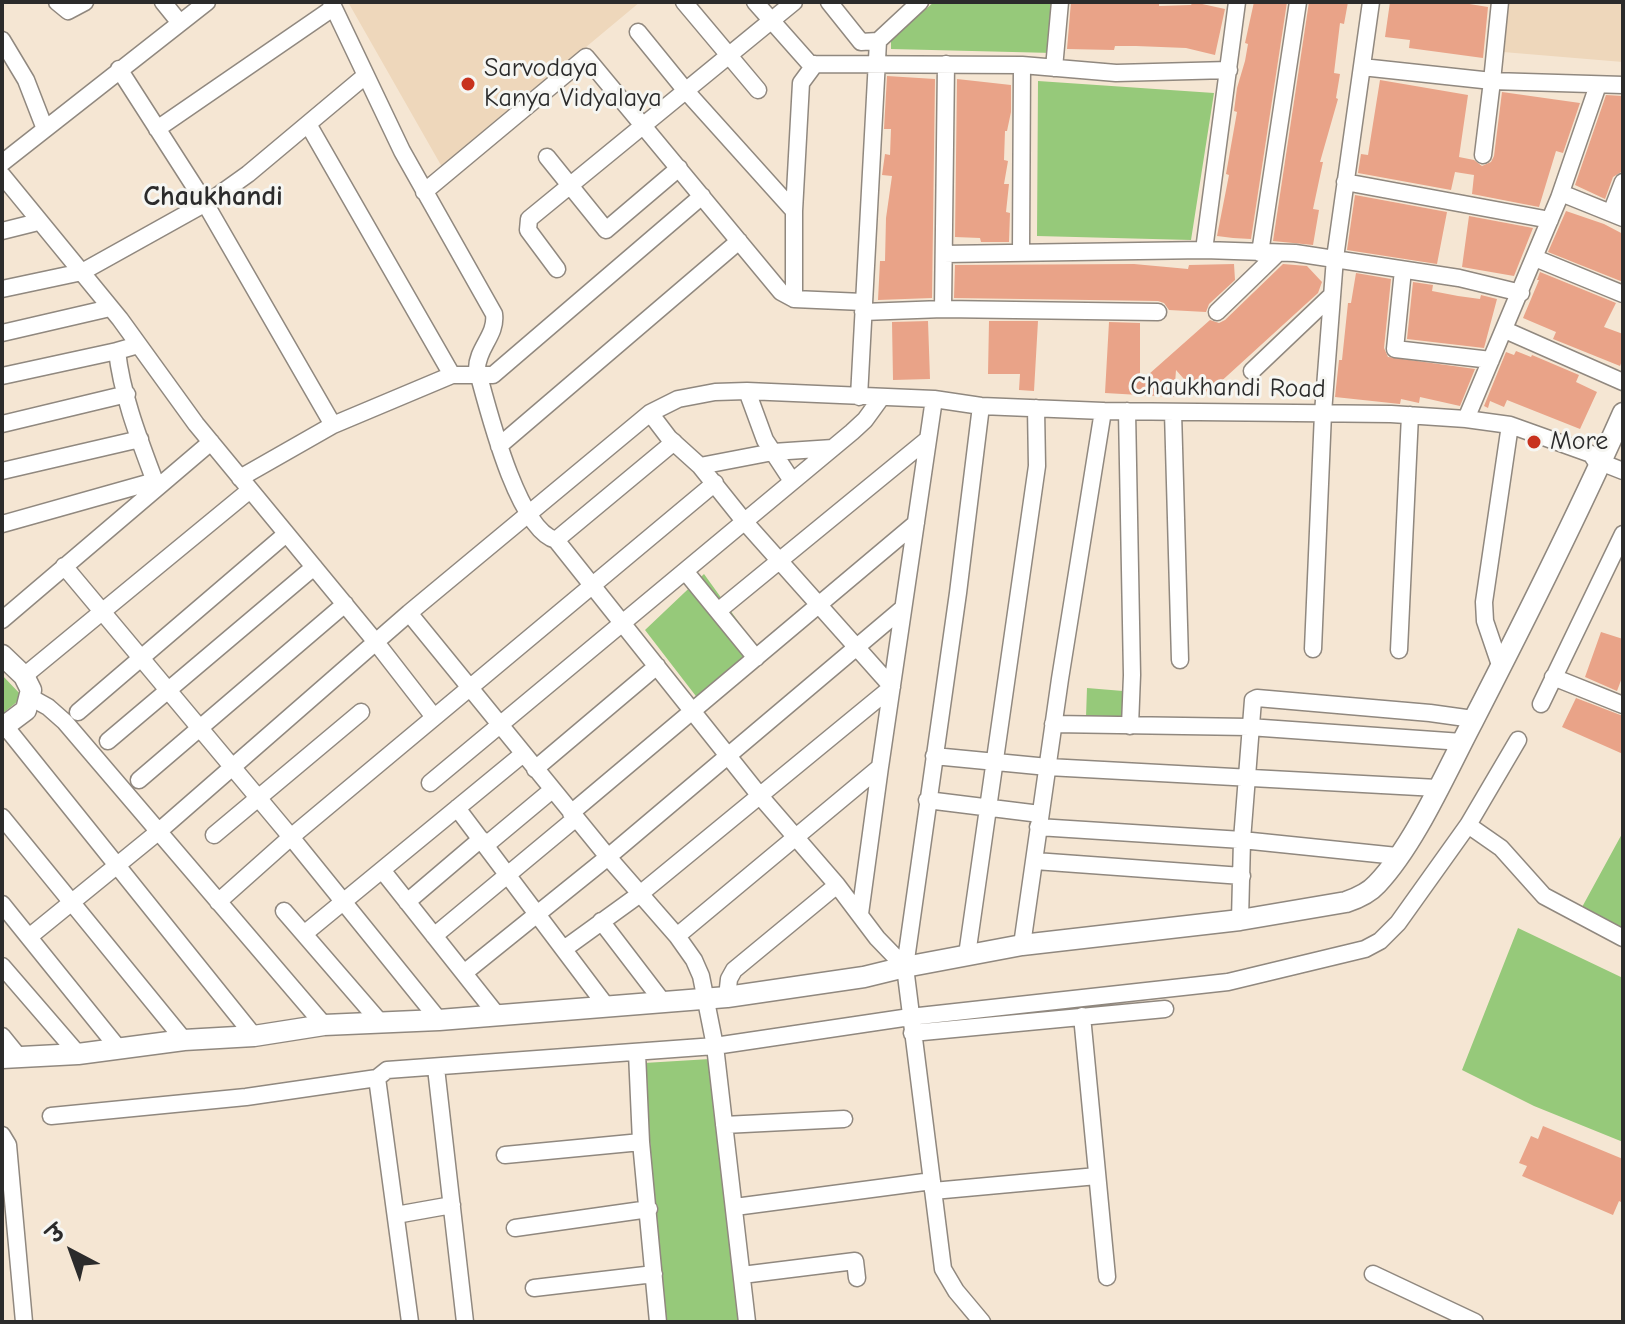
<!DOCTYPE html>
<meta charset="utf-8">
<style>
body{margin:0}
#map{position:relative;width:1625px;height:1324px;overflow:hidden;background:#f5e6d3;font-family:"Comic Neue","Playpen Sans Deva",sans-serif}
canvas{display:block}
.frame{position:absolute;inset:0;border:4px solid #2b2b2b;pointer-events:none}
.north{position:absolute;left:32px;top:1212px;width:80px;height:80px;-webkit-text-stroke:6px #f6f6f2;paint-order:stroke;rotate:319deg;font-size:22px;font-weight:700;line-height:32px;text-align:center;color:#2b2b2b}
.north::after{content:'';display:block;margin:auto;width:28px;height:36px;background:#2b2b2b;clip-path:polygon(50% 0,100% 100%,50% 72%,0 100%)}
</style>
<div id="map">
<canvas width="1625" height="1324"></canvas>
<div class="frame"></div>
<div class="north">उ</div>
</div>
<script>
const ctx = document.querySelector('canvas').getContext('2d');
ctx.lineJoin = 'round';
function paint(path, color) {
  ctx.fillStyle = color;
  ctx.fill(path, 'evenodd');
}
function trace(path, color, width, dash) {
  ctx.strokeStyle = color;
  ctx.lineWidth = width;
  ctx.lineCap = dash ? 'butt' : 'round';
  ctx.setLineDash(dash || []);
  ctx.stroke(path);
}
function drawText(font, color, halo, rows, align = 'center') {
  ctx.font = font + ' "Comic Neue",sans-serif';
  ctx.lineWidth = 6;
  ctx.setLineDash([]);
  ctx.textBaseline = 'middle';
  ctx.strokeStyle = halo;
  ctx.fillStyle = color;
  for (const [text, x, y, turn = 0] of rows) {
    ctx.save();
    ctx.translate(x, y);
    ctx.rotate((+turn || 0) * Math.PI / 180);
    ctx.textAlign = isNaN(turn) ? turn : align;
    if (halo) ctx.strokeText(text, 0, 0);
    ctx.fillText(text, 0, 0);
    ctx.restore();
  }
}
paint(new Path2D(`
 M348 2H640L442 167Z
 M1508 2H1623V62L1503 52Z`), '#eed7bb');
paint(new Path2D(`
 M934 2H1058L1053 53 891 49V39Z
 M1038 81 1214 93 1191 240 1037 236Z
 M704 574 761 653 702 704 645 630Z
 M2 675 23 697 2 714Z
 M1087 688 1135 692 1133 719 1086 717Z
 M1623 832V932L1581 909Z
 M1518 928 1623 978V1142L1534 1106 1462 1070Z
 M710 1059 739 1322H664L644 1063Z`), '#96c97a');
paint(new Path2D(`
 M1071 2H1159V6L1191 5 1193 2 1225 9 1215 55 1186 48 1136 46H1115L1114 50 1067 49Z
 M1254 2H1287L1251 239 1233 238 1217 236 1229 175 1226 174 1237 112 1234 111 1237 88 1245 61 1248 44 1245 43Z
 M1309 2H1348L1344 24 1340 23 1334 73 1340 74 1336 98 1338 99 1320 162H1323L1313 209 1319 210 1313 245 1273 241Z
 M1390 2H1457L1488 7 1483 58 1409 48 1410 40 1385 37Z
 M887 76 935 79 932 298 878 300 880 261H885L886 218 892 176 882 175 885 154 890 155 891 129H884Z
 M957 79 1011 85V112L1007 131H1005L1004 160 1008 161 1004 184H1009L1006 212 1010 213 1009 242H981L980 238 955 237Z
 M1380 80 1468 95 1459 157 1474 160 1482 166 1491 162 1494 156 1502 92 1580 103 1563 153 1556 151 1539 207 1472 194 1474 175 1455 172 1451 190 1358 173 1361 154 1368 155Z
 M1606 95 1623 96V171L1613 177 1605 199 1575 185Z
 M1355 195 1447 212 1437 264 1347 250Z
 M1566 211 1604 224 1623 234V282L1548 252Z
 M1469 216 1533 228 1514 276 1462 267Z
 M1134 264 1188 269 1189 265 1234 264 1235 280 1209 304 1206 312 1169 310 1164 303 1158 301 954 298 955 265Z
 M1283 264 1307 266 1322 282 1318 293 1216 386 1214 385 1200 397 1176 370 1174 397 1105 393 1109 322 1140 323V382L1210 320 1219 323 1225 320Z
 M1540 272 1616 303 1604 327 1623 334V358L1620 366 1553 339 1556 332 1523 318 1539 280H1537Z
 M1356 273 1391 279 1384 348 1388 357 1475 369 1460 406 1420 397 1419 403 1401 399 1400 404 1335 397 1339 360H1342L1348 303H1351Z
 M1413 282 1433 285 1432 291 1458 296 1480 299 1481 295 1497 299 1484 348 1407 339Z
 M928 321 930 379 893 380 892 322Z
 M989 321H1038L1034 391 1019 390 1020 374H988Z
 M1516 351 1531 357 1532 355 1579 375 1576 382 1597 392 1580 429 1507 400 1504 407 1490 401 1488 408 1484 406 1506 352 1514 355Z
 M1601 632 1623 639V675L1617 691 1585 677Z
 M1576 698 1623 716V754L1562 727Z
 M1543 1126 1623 1159V1203L1619 1201 1613 1215 1522 1176 1527 1166 1519 1163 1531 1136 1538 1139Z`), '#e9a388');
const minor = new Path2D(`
 M57 2 68 11 85 2
 M163 2 180 23
 M331 2 402 151 494 314C497 335 477 348 477 369 487 405 517 530 556 540L674 442
 M684 2 758 90
 M755 2 810 64 1022 65 1116 73 1229 70
 M829 2 861 42 878 41
 M1500 2 1492 81 1623 85
 M638 32 686 91 794 211
 M2 40 26 80 45 129
 M1362 67 1492 81 1483 155
 M1054 68 1060 2
 M119 69 205 203 333 425
 M308 124 452 375
 M157 129 333 8
 M547 157 606 230 679 168
 M2 163 207 2
 M2 175 120 319 196 424 375 641 434 717
 M1345 182 1550 220
 M424 192 586 57 781 292 794 299 863 302
 M1561 193 1623 218
 M1611 213 1623 182
 M2 231 38 222
 M1204 250 1237 2
 M1021 251 1022 65
 M1260 253 1298 2
 M944 254 1204 250 1295 253 1459 278 1521 293
 M1535 258 1623 294
 M557 269 528 230 529 219 794 2
 M1403 270 1395 349 1491 360
 M2 289 82 272 213 199 248 174 365 76
 M794 299V211L801 83 815 64
 M943 309 946 64
 M863 312 943 309 1158 312
 M1217 312 1278 253
 M1505 330 1623 382
 M2 333 110 308
 M138 345 117 351C122 397 141 444 157 487
 M1252 371 1332 295
 M2 376 117 351
 M747 391 765 440 792 481
 M859 397 878 41 920 2
 M981 406 958 593 905 967 943 1269 956 1291 982 1322
 M1127 411 1132 675 1130 726
 M1173 412 1180 660
 M1466 419 1559 198 1598 85
 M2 424 127 394
 M499 446 739 241
 M700 466 773 452 833 448
 M2 471 140 439
 M240 478 333 425 452 375H493L702 196
 M2 524 155 481
 M556 540 760 796 837 885 877 938 905 967
 M64 566 291 837 715 483
 M685 571 756 658
 M718 611 928 439
 M409 613 608 857 677 936 694 960 701 976 715 1046 747 1322
 M2 620 211 442
 M1313 649 1323 413 1335 258 1371 2
 M1399 650 1410 415
 M1501 668 1485 621 1484 602 1510 425
 M24 676 250 490
 M1553 677 1623 705
 M30 697 48 707 65 722 324 1025
 M1541 704 1623 534
 M78 712 286 534
 M1053 724 1249 727 1462 742
 M5 726 254 1036
 M108 741 314 567
 M934 756 1048 767 1437 788
 M535 769 657 666
 M139 780 345 604
 M430 783 852 432 865 420 881 398
 M927 800 1040 814
 M457 808 607 1007
 M571 813 916 523
 M2 817 184 1040
 M1468 825 1501 848 1544 896 1623 938
 M1038 827 1242 840 1397 856
 M214 835 361 712
 M486 845 552 790
 M1035 861 1242 876
 M382 870 497 1015
 M218 902 291 837 439 1020
 M407 902 481 839
 M2 904 119 1049
 M284 911 380 1022
 M860 914 880 767
 M1240 920 1242 840 1253 700 1257 698 1430 713 1473 719
 M601 921 663 1002
 M304 934 523 754
 M434 936 576 818
 M677 936 880 767 934 399
 M29 937 158 832 409 613 650 413 678 399 715 392 747 391 934 399 981 406 1103 411 1391 414 1466 419 1510 425 1591 454 1595 460 1623 471
 M1022 945 1060 679 1103 411
 M564 949 640 894 892 687 744 521 700 466 669 438 650 413
 M967 955 1037 466 1036 408
 M2 966 78 1054
 M464 973 608 857 903 608
 M727 997 729 979 734 970 837 885
 M1082 1016 1107 1277
 M912 1033 1165 1009
 M2 1036 19 1057
 M637 1053 641 1142 658 1322
 M436 1068 465 1322
 M51 1116 246 1097 377 1078
 M724 1125 844 1119
 M2 1135 8 1145 24 1322
 M505 1155 641 1142
 M933 1191 1097 1176
 M735 1207 932 1181
 M396 1215 452 1205
 M515 1228 649 1209
 M1373 1274 1475 1322
 M742 1275 855 1261 857 1278
 M534 1288 654 1274
 M410 1322 377 1078 387 1070 715 1046 910 1017 1228 982 1365 949 1380 941 1398 923 1468 825 1518 740`);
const tertiary = new Path2D(`
 M2 655 24 676 31 690 26 710 2 728
 M2 1058 78 1054 184 1040 254 1036 324 1025 439 1020 727 997 864 977 905 967 1022 945 1240 920 1346 902C1358 898 1369 893 1377 884 1415 844 1447 770 1473 721 1525 620 1577 517 1623 413`);
trace(minor, '#90887f', 19);
trace(tertiary, '#90887f', 23);
trace(minor, '#fff', 16);
trace(tertiary, '#fff', 20);
for (const [x, y, r, color] of [
 [468,84,8,"#c8321e"],
 [1534,442,8,"#c8321e"]
]) {
  const dot = new Path2D();
  dot.arc(x, y, r, 0, 2 * Math.PI);
  ctx.fillStyle = color;
  ctx.fill(dot);
  trace(dot, '#f6f6f2', 3);
}
drawText('26px', '#2b2b2b', '#f6f6f2', [
 ["Sarvodaya",484,69],
 ["Kanya Vidyalaya",484,99],
 ["More",1550,442]
], 'left');
drawText('26px', '#2b2b2b', '#f6f6f2', [
 ["Chaukhandi Road",1228,388,1]
]);
drawText('bold 28px', '#2b2b2b', '#f6f6f2', [
 ["Chaukhandi",213,197]
]);
</script>
